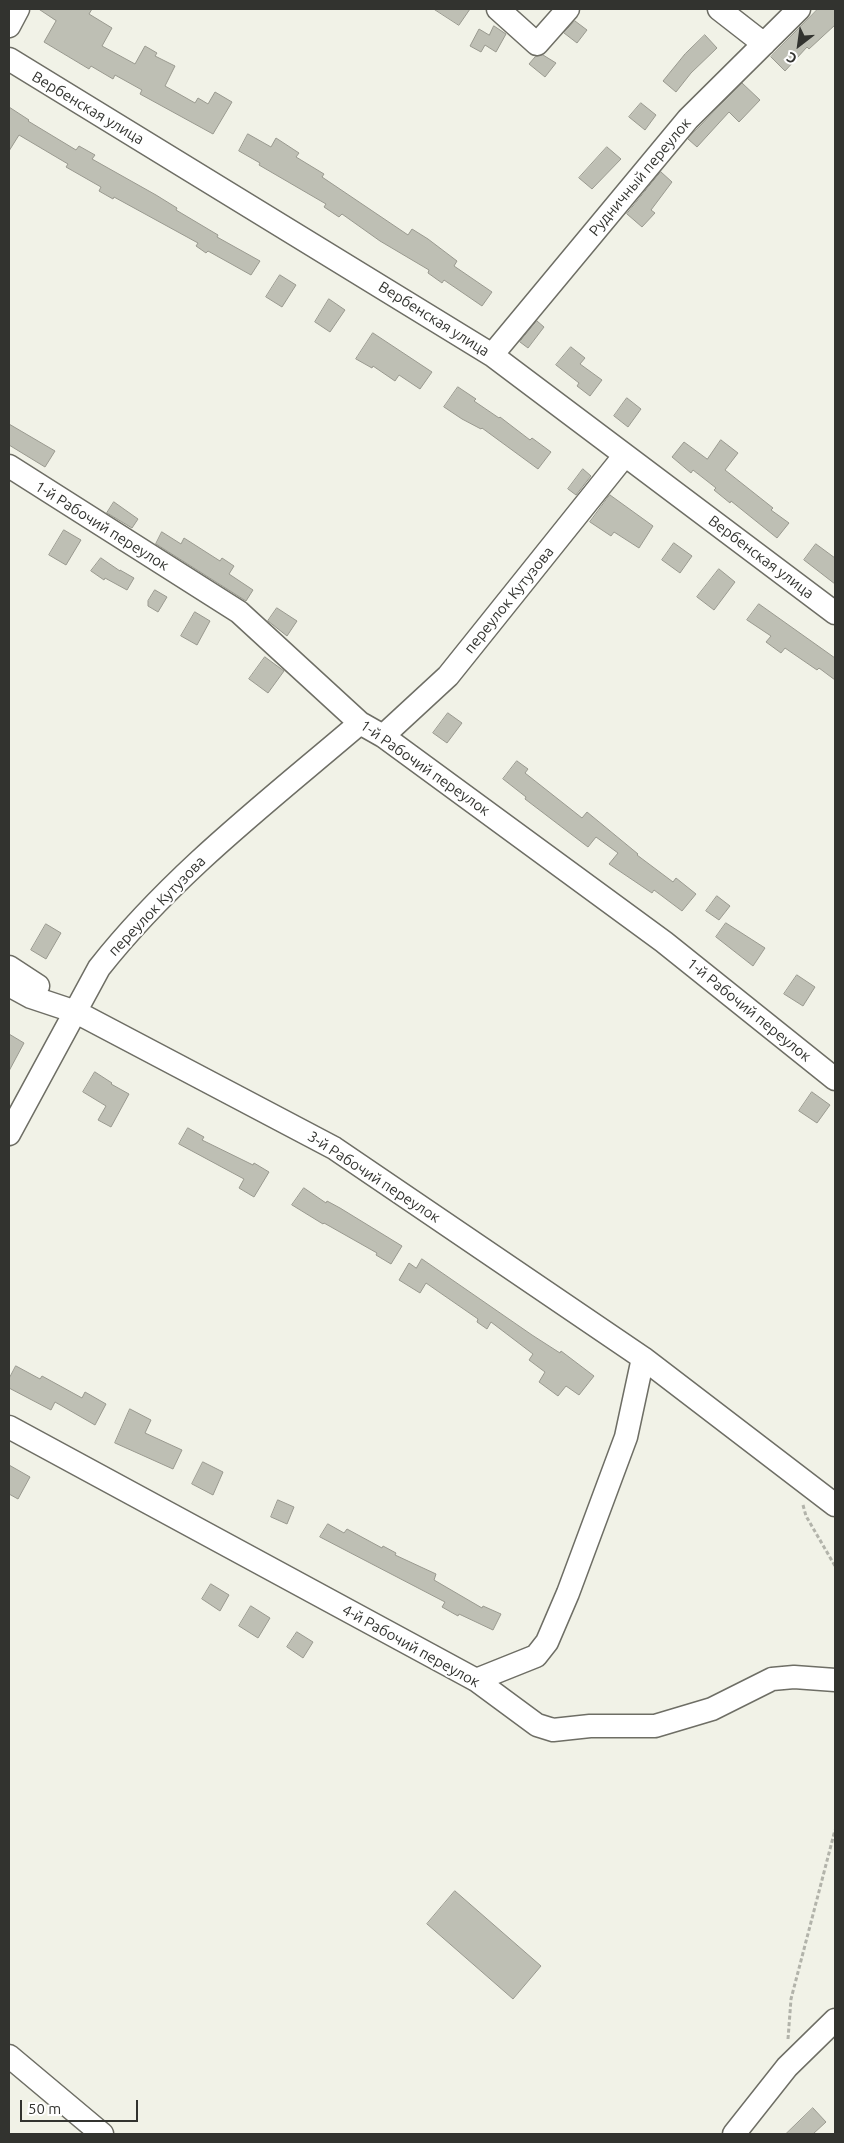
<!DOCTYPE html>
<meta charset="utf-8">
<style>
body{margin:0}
#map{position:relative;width:844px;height:2143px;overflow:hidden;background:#f1f2e7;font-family:Ubuntu,sans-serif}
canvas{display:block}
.frame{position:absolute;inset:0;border:10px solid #32332f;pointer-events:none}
.north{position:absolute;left:774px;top:20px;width:50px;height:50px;-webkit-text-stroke:4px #fff;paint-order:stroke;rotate:210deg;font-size:14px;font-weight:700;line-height:20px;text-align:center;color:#32332f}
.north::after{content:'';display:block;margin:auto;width:18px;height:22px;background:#32332f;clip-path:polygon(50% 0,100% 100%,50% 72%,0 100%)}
.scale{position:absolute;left:20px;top:2100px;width:118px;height:22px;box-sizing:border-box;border:2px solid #32332f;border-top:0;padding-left:6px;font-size:15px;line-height:18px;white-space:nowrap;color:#32332f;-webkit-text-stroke:4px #fff;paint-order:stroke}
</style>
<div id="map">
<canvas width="844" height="2143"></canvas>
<div class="frame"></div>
<div class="north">С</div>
<div class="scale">50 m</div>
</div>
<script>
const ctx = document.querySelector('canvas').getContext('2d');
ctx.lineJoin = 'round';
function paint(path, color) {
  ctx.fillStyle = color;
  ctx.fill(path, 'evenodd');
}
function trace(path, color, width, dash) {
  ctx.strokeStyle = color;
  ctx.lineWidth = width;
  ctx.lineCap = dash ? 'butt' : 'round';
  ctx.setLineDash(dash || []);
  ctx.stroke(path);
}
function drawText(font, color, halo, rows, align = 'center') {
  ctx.font = font + ' Ubuntu,sans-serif';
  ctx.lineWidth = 4;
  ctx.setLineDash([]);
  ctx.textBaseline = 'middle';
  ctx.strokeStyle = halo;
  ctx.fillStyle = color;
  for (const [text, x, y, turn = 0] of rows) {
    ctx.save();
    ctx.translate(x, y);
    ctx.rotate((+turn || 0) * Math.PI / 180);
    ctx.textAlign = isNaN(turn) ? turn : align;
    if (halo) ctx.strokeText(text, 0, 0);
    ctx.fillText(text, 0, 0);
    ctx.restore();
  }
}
const building = new Path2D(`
 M39 9H92L89 14 112 28 102 46 135 64 145 46 157 53 155 56 175 66 165 86 195 103 198 98 208 104 215 92 232 102 213 134 140 94 142 90 115 75 113 79 91 66 89 69 44 42 56 21Z
 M434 9H470L459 25Z
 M818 9H835V25L809 49 807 47 785 71 771 57Z
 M575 21 587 30 577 43 564 33Z
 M494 26 506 34 496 52 485 45 481 52 470 46 479 29 489 35Z
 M705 35 717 48 691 73 676 92 663 81 685 54Z
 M543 55 556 63 545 77 529 64 535 57Z
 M742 83 760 100 739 122 729 112 697 147 688 139Z
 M641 103 656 115 645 130 629 117Z
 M9 107 29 120 28 121 76 150 79 146 95 155 92 159 156 195 177 208 176 210 218 235 217 237 260 261 251 275 208 251 206 253 196 246 198 243 114 197 113 199 99 191 101 187 66 167 68 164 19 135 9 151Z
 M248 134 271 147 276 138 299 153 296 157 324 174 322 177 408 235 412 229 428 239 457 261 454 266 492 292 482 306 444 280 442 283 428 273 429 270 380 241 342 214 339 217 324 207 326 204 259 165 260 163 239 151Z
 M607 147 621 159 592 189 579 178Z
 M661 172 672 182 651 210 655 213 642 227 627 214Z
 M280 275 296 285 282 307 266 297Z
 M329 299 345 310 330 332 315 322Z
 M537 321 544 327 528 348 520 342Z
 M373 333 432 372 420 389 399 375 395 381 373 366 372 368 356 359Z
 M571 347 585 358 580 364 602 380 590 396 577 386 579 383 556 365Z
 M458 387 476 399 474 401 499 418 500 417 530 440 532 438 551 452 538 469 482 428 481 429 462 419 444 407Z
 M627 398 641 409 628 427 614 416Z
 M9 424 55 451 45 467 9 445Z
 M721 440 738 453 725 470 773 508 771 510 789 523 777 538 731 501 730 503 714 490 716 488 693 470 691 473 672 457 684 442 707 459Z
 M583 469 591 476 576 495 568 489Z
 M610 495 653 526 639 548 614 532 611 536 590 522Z
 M114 502 138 519 132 528 107 513Z
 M64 530 81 540 66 565 49 555Z
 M162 532 181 544 184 538 220 561 222 558 234 566 229 574 253 590 246 601 156 544Z
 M674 543 692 556 680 573 662 560Z
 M816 544 835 558V584L804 560Z
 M101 558 120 571V570L134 578 127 590 105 578 104 580 91 571Z
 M719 569 735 582 714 610 697 597Z
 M155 590 167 597 158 612 148 606V601Z
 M759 604 835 658V680L819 668 817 670 785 648 781 653 766 642 771 636 747 620Z
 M277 608 297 621 287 636 268 621Z
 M195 612 210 621 197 645 181 636Z
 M265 657 284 671 268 693 249 679Z
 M448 713 462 723 447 743 433 733Z
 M517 761 528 769 525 773 582 818 587 812 638 854 637 855 673 882 676 878 696 894 682 911 654 890 652 893 609 864 618 853 596 837 588 847 525 799 526 797 503 779Z
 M717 896 730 906 719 920 706 911Z
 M726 923 765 948 753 966 716 937Z
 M46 924 61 933 46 959 31 950Z
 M797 975 815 987 803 1006 784 994Z
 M9 1034 24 1043 9 1071Z
 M95 1072 112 1083 111 1084 129 1094 111 1127 98 1120 106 1106 83 1092Z
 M812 1092 830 1105 817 1123 799 1111Z
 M188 1128 204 1137 202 1140 253 1165 254 1163 269 1172 254 1197 239 1188 244 1179 179 1144Z
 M304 1188 326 1203 327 1201 340 1208 402 1246 391 1264 376 1255 377 1253 324 1223 323 1224 292 1205Z
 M422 1259 532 1335 560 1353 561 1351 594 1376 579 1395 566 1386 558 1396 539 1382 545 1372 529 1360 533 1354 491 1322 487 1329 477 1322 478 1319 426 1283 420 1293 399 1280 409 1263 416 1268Z
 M16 1366 40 1379 42 1376 82 1398 85 1392 106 1404 95 1425 55 1402 51 1410 9 1388V1379Z
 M130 1409 151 1420 145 1433 182 1450 173 1469 115 1443Z
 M203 1462 223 1472 213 1495 192 1484Z
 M9 1465 30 1477 18 1499 9 1494Z
 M278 1500 294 1507 287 1524 271 1517Z
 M328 1524 344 1533 347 1529 382 1548 383 1546 396 1553 395 1555 436 1574 434 1580 482 1608 483 1606 501 1614 493 1630 459 1614 458 1616 442 1607 445 1602 320 1537Z
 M211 1584 229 1595 220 1611 202 1599Z
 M251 1606 270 1618 258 1638 239 1626Z
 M297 1632 313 1642 303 1658 287 1647Z
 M455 1891 541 1966 513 1999 427 1924Z
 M813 2108 826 2122 813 2134H786Z`);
paint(building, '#bebfb4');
trace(building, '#99998f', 1);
const minor = new Path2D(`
 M498 9 537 44 568 9
 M719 9 764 44
 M9 26 18 9
 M9 59 492 355 835 613
 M492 355 688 119 799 9
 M9 466 239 612 360 723 383 736 664 942 835 1079
 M383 736 448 676 625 455
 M9 967 38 986
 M9 985 31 997 76 1012 334 1148 643 1358 835 1505
 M9 1134 99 968C173 874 270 800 360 723
 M9 1427 476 1680 537 1725 553 1730 590 1726H655L712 1709 772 1679 794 1677 835 1680
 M476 1680 536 1656 547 1642 568 1593 626 1437 643 1358
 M9 2056 102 2134
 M734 2134 787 2067 835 2020`);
trace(minor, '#6e6e65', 25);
trace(new Path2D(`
 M803 1505 806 1516 835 1566
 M788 2039 791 1999 835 1830`), '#b2b3aa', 3, [4, 2.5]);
trace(minor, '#fff', 22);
drawText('15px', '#32332f', '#fff', [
 ["Вербенская улица",88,108,31],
 ["Рудничный переулок",640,177,-50],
 ["Вербенская улица",434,319,32],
 ["1-й Рабочий переулок",102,526,32],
 ["Вербенская улица",761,557,37],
 ["переулок Кутузова",509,600,-51],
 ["1-й Рабочий переулок",425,768,35],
 ["переулок Кутузова",157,906,-46],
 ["1-й Рабочий переулок",749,1010,39],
 ["3-й Рабочий переулок",374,1177,33],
 ["4-й Рабочий переулок",411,1646,29]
]);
</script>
